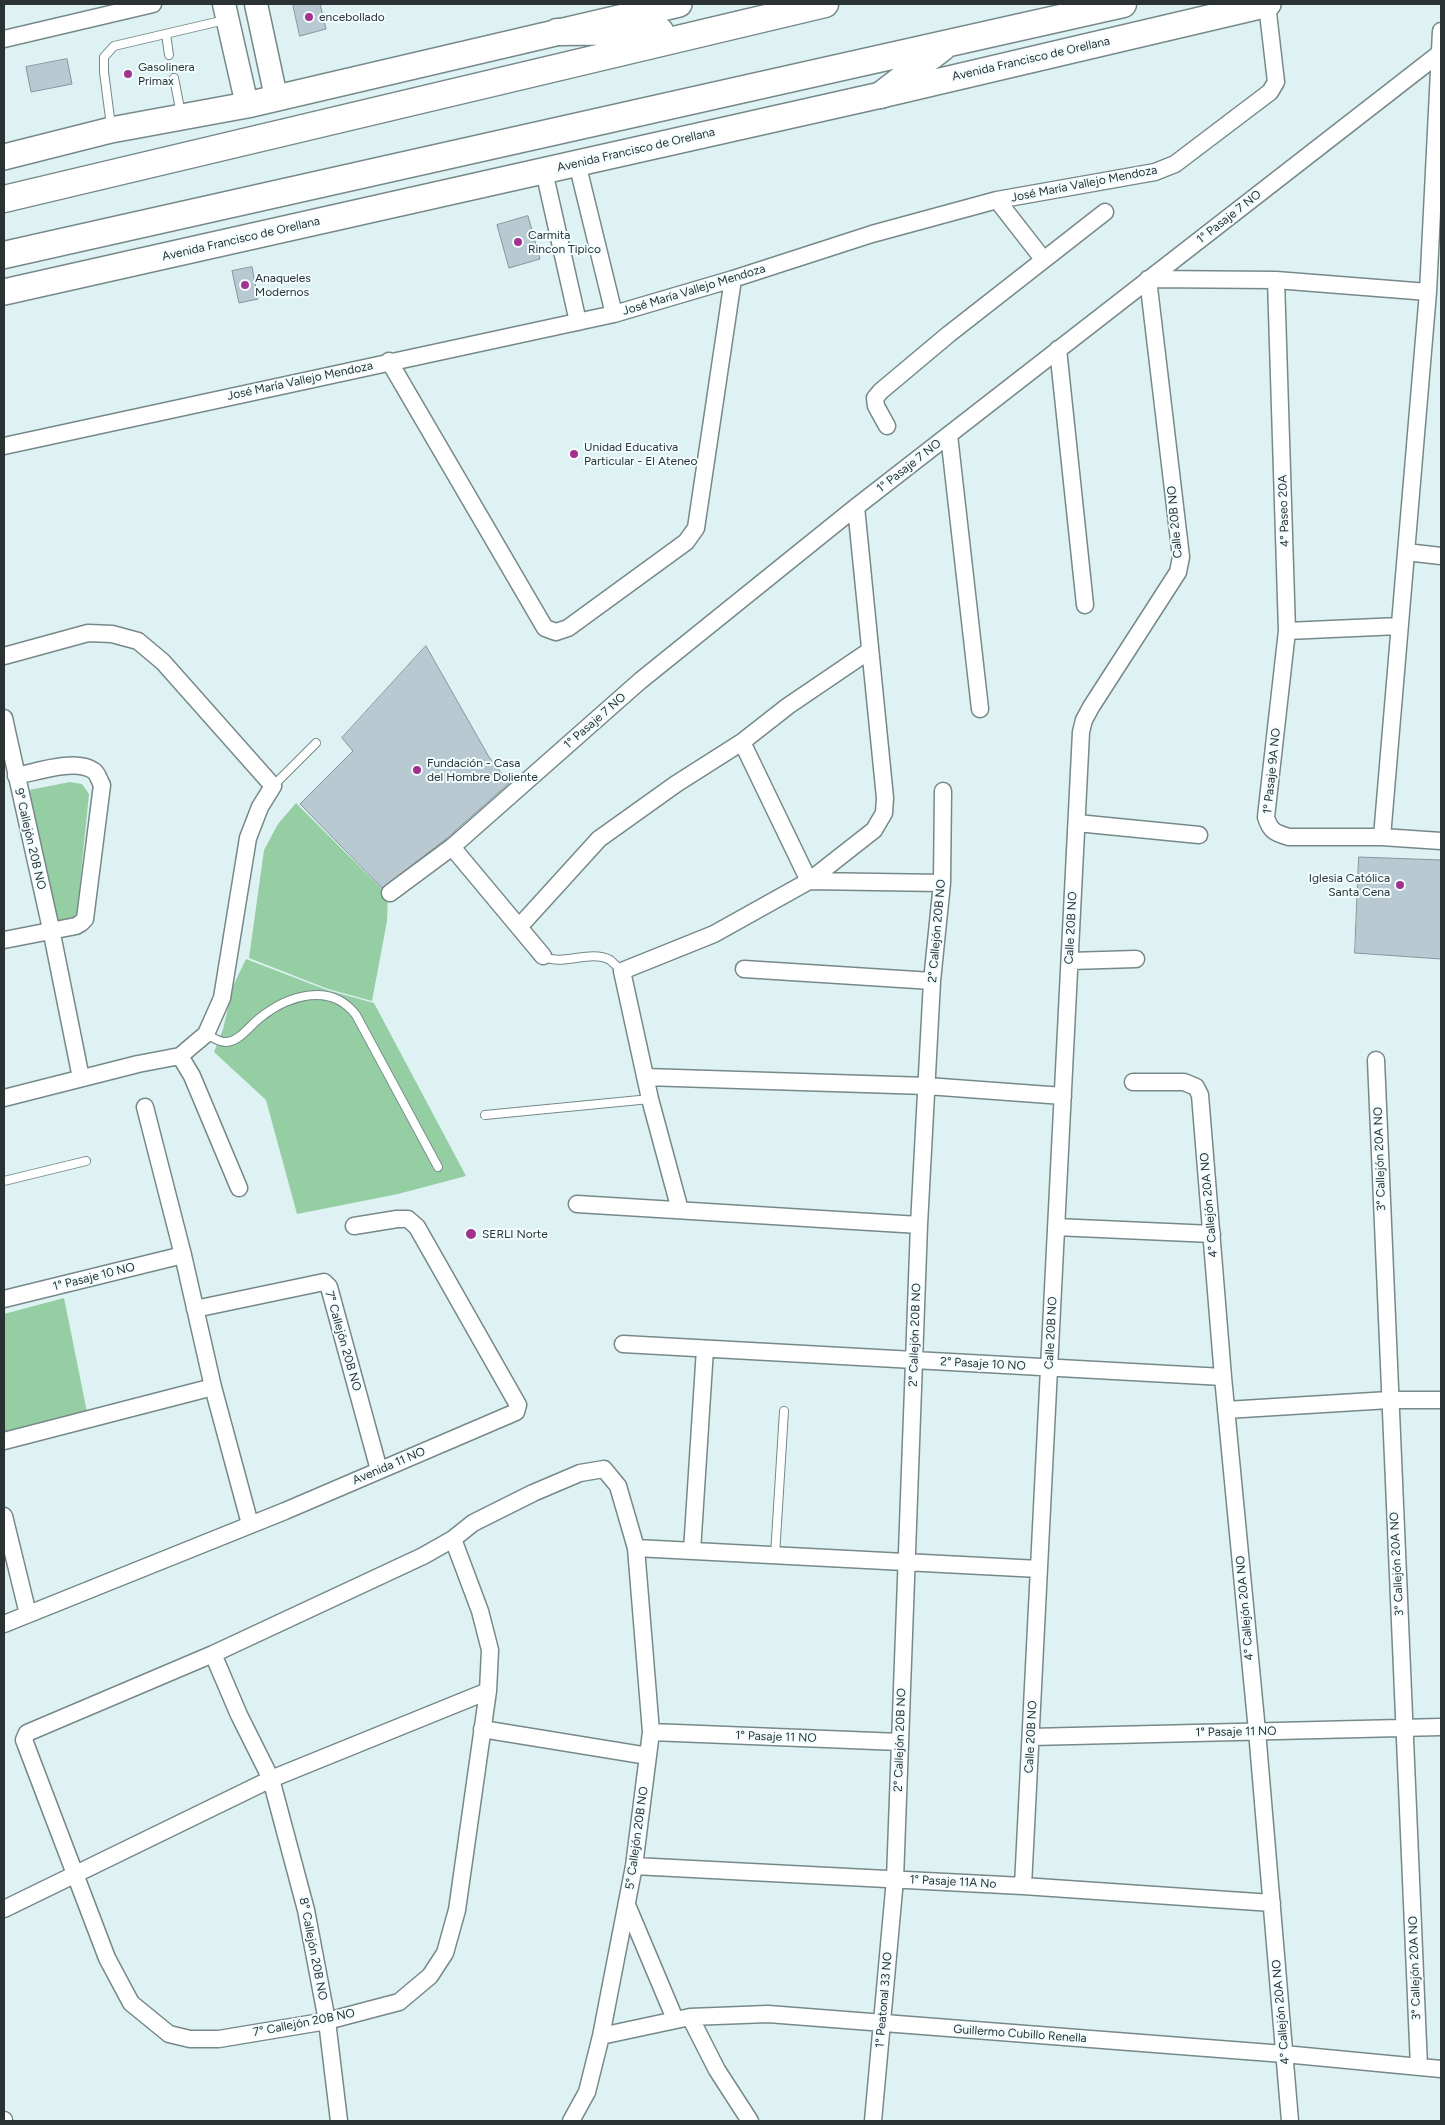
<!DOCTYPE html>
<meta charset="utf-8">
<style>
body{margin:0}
#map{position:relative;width:1445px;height:2125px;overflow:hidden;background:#def2f4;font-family:Figtree,sans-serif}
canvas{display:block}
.frame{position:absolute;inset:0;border:5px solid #2b3233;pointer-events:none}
</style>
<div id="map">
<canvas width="1445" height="2125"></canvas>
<div class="frame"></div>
</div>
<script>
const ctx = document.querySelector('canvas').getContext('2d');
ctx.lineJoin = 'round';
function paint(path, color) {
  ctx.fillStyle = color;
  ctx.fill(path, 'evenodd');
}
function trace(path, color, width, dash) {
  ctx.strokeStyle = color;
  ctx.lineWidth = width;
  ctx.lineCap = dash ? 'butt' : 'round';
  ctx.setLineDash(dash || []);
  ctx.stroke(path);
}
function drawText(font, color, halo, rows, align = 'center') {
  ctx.font = font + ' Figtree,sans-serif';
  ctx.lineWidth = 4;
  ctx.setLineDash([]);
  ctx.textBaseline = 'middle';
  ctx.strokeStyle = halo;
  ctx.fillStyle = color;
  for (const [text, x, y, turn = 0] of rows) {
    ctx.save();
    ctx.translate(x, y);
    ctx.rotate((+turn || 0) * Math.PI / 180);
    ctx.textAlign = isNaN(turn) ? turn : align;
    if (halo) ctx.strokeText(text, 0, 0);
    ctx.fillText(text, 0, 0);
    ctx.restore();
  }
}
paint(new Path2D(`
 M70 782 82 784 89 794 77 913 74 917 53 922 24 791Z
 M296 803 388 895 387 921 372 1001 328 989 249 958 264 850 278 824Z
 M246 959 327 990 374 1003 466 1176 398 1194 297 1214 266 1100 214 1052 223 1029 234 984Z
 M64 1298 87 1412 4 1432V1314Z`), '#94cea2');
const building = new Path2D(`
 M293 4H320L326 29 300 36Z
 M67 59 72 84 31 92 26 67Z
 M528 216 540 259 509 268 497 225Z
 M252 267 258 299 239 303 232 271Z
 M426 646 489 757 509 783 446 839 382 888 300 804 353 751 342 738Z
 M1359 857 1441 860V959L1355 953Z`);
paint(building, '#b9c9d1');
trace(building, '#86959d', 1);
const service = new Path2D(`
 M166 34 169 55
 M174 78 181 114
 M111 126 104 72V57L114 46 225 20
 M273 786 316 743
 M543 956C563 967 589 949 610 960 614 963 618 968 622 971
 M206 1034C212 1037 220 1043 227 1042 241 1040 250 1025 261 1017 289 995 331 982 356 1015L438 1167
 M485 1115 650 1099
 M4 1181 86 1161
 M775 1555 784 1411`);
const minor = new Path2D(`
 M4 39 153 4
 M577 163 614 314
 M544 171 578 322
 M997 200 1043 259
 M1276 280 1287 631 1399 626
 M1058 349 1085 605
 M389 361 545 628 556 632 568 628 686 542 696 528 733 279
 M887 426 876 406 875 398 881 391 949 334 1105 212
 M949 435 980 709
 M4 446 614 314 733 279 872 234 997 200 1155 172 1175 164 1270 92 1276 82 1267 4
 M1406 552 1441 556
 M1287 631 1266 817C1270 831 1275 833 1289 837H1382L1441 841
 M4 656 88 633 112 634 138 641 163 662 273 786 260 807 248 838 222 998 206 1034 180 1056 138 1064 4 1098
 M4 718 51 929 81 1078
 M742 742 809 881 942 883
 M1077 823 1199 835
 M1382 837 1428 292 1441 31
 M452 847 543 956
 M390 893 452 847 640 681 856 507 1440 53
 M519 927 599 839 676 784 742 742 788 706 869 651
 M4 940 76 926 81 923 85 919 102 785C99 780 98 774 94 771 76 758 36 772 16 776
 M1070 961 1136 959
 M744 969 932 981
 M180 1056 192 1076 239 1188
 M1376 1060C1389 1396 1406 1731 1419 2067
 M645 1077 927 1086 1063 1096
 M1133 1082H1184L1196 1087 1200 1095 1223 1377 1257 1731 1290 2121
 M145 1107 183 1255 213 1387 250 1524
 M577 1204 919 1225
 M680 1210 650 1099 622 971 714 934 809 881 874 830 884 813 885 798 856 507
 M1056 1227 1212 1234
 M4 1299 183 1255
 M195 1309 324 1282 329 1287 379 1470
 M623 1344 1223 1377
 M1226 1410 1389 1400H1441
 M4 1441 213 1387
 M4 1516 28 1614
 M453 1539 480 1611 490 1650 488 1691 457 1910 445 1953 430 1976 399 2002 327 2021 219 2039H190L169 2034 131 2003 107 1958 24 1740 27 1733 213 1654 423 1556 453 1539 473 1523 533 1493 580 1473 604 1469 618 1486 636 1548 651 1732 634 1866 601 2036 587 2092 571 2121
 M636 1548 1039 1569
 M692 1551 705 1349
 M4 1624 285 1511 516 1412 518 1405 417 1227 408 1219H397L354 1226
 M213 1654 239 1715 271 1779 306 1910 327 2021 339 2121
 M482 1729 648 1756
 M651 1732 900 1742
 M1031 1737 1441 1727
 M634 1866 1023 1886 1272 1903
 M1023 1886 1081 732 1084 720 1091 707 1178 572 1181 557 1148 279 1276 280 1428 292
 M627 1905 675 2019
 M4 1909 271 1779 488 1691
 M690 2017 717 2070 750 2121
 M601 2036 690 2017 768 2014 1284 2054 1441 2069
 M4 2120V2121
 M873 2121 895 1879 919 1225 932 981 942 883 943 791`);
const secondary = new Path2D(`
 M224 4 247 105
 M256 4 276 97`);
const primary = new Path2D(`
 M4 157 111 130 247 105 679 4
 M4 292 881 95 1268 4`);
const trunk = new Path2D(`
 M557 32 660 31
 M881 95 942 48
 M4 199 825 4
 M4 255 1123 4`);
trace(service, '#76888a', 10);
trace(minor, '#76888a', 19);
trace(secondary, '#76888a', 25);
trace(primary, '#76888a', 28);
trace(trunk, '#76888a', 29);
trace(service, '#fff', 8);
trace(minor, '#fff', 16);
trace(secondary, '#fff', 22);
trace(primary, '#fff', 25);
trace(trunk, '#fff', 26);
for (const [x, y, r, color] of [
 [309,17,5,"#a3328e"],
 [128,74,5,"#a3328e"],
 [518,242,5,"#a3328e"],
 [245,285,5,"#a3328e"],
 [574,454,5,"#a3328e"],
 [417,770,5,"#a3328e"],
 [1400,885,5,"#a3328e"],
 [471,1234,6,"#a3328e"]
]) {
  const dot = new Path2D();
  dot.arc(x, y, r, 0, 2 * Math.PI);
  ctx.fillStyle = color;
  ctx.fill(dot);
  trace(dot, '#f1fdff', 2);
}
drawText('12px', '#2b3233', '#f1fdff', [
 ["encebollado",319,17],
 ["Gasolinera",138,67],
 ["Primax",138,81],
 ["Carmita",528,235],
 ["Rincon Tipico",528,249],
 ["Anaqueles",255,278],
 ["Modernos",255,292],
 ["Unidad Educativa",584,447],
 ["Particular - El Ateneo",584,461],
 ["Fundación - Casa",427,763],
 ["del Hombre Doliente",427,777],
 ["Iglesia Católica",1390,878,"right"],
 ["Santa Cena",1390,892,"right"],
 ["SERLI Norte",482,1234]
], 'left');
drawText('12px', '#2b3233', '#f1fdff', [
 ["Avenida Francisco de Orellana",1031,59,-13],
 ["Avenida Francisco de Orellana",636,150,-13],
 ["José María Vallejo Mendoza",1084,184,-11],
 ["1° Pasaje 7 NO",1229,217,-38],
 ["Avenida Francisco de Orellana",241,239,-13],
 ["José María Vallejo Mendoza",694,290,-17],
 ["José María Vallejo Mendoza",300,381,-12],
 ["1° Pasaje 7 NO",909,466,-38],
 ["4° Paseo 20A",1284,511,-92],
 ["Calle 20B NO",1175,522,-95],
 ["1° Pasaje 7 NO",595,721,-41],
 ["1º Pasaje 9A NO",1272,771,-84],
 ["9° Callejón 20B NO",30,839,77],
 ["Calle 20B NO",1071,928,-87],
 ["2° Callejón 20B NO",937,931,-85],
 ["3° Callejón 20A NO",1380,1159,-92],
 ["4° Callejón 20A NO",1209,1205,-95],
 ["1° Pasaje 10 NO",94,1277,-14],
 ["Calle 20B NO",1051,1333,-87],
 ["2° Callejón 20B NO",915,1335,-88],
 ["7° Callejón 20B NO",343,1341,74],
 ["2° Pasaje 10 NO",983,1364,3],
 ["Avenida 11 NO",389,1466,-23],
 ["3° Callejón 20A NO",1397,1564,-93],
 ["4° Callejón 20A NO",1245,1608,-95],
 ["1° Pasaje 11 NO",1236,1732,-1],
 ["1° Pasaje 11 NO",776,1737,2],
 ["Calle 20B NO",1031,1737,-87],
 ["2° Callejón 20B NO",900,1740,-88],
 ["5° Callejón 20B NO",637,1838,-82],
 ["1° Pasaje 11A No",953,1882,3],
 ["8° Callejón 20B NO",313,1949,79],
 ["3° Callejón 20A NO",1415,1968,-92],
 ["1° Peatonal 33 NO",884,2000,-85],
 ["4° Callejón 20A NO",1281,2012,-95],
 ["7° Callejón 20B NO",304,2023,-11],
 ["Guillermo Cubillo Renella",1020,2034,4]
]);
</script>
